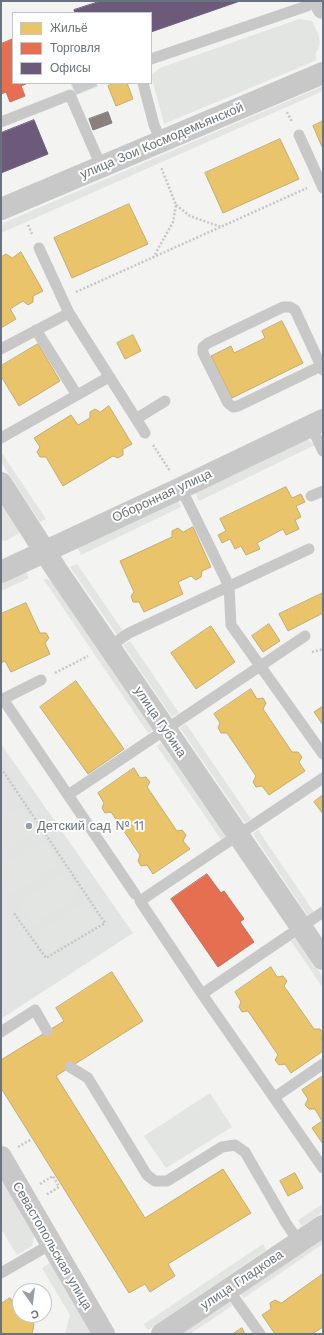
<!DOCTYPE html>
<meta charset="utf-8">
<style>
body{margin:0}
#map{position:relative;width:324px;height:1335px;overflow:hidden;background:#f3f3f2;font-family:"Work Sans",sans-serif}
canvas{display:block}
.frame{position:absolute;inset:0;border:2px solid #67737e;pointer-events:none}
.legend{position:absolute;left:12px;top:12px;width:140px;height:72px;box-sizing:border-box;background:#fff;border:1px solid #c2c7cb;margin:0;padding:5px 7px;list-style:none;font-size:12px;color:#67737e}
.legend li{display:flex;align-items:center;gap:8px;height:20px}
.legend b{width:20px;border:1px solid #c2c7cb}
.north{position:absolute;left:12px;top:1283px;width:40px;height:40px;box-sizing:border-box;background:#fff;border:1px solid #c2c7cb;border-radius:50%;rotate:166deg;font-size:11px;font-weight:700;line-height:16px;text-align:center;color:#67737e}
.north::after{content:'';display:block;margin:auto;width:14px;height:18px;background:#98a0a7;clip-path:polygon(50% 0,100% 100%,50% 72%,0 100%)}
</style>
<div id="map">
<canvas width="324" height="1335"></canvas>
<div class="frame"></div>
<ul class="legend">
<li><b style="height:11px;background:#e9c46a"></b>Жильё</li>
<li><b style="height:11px;background:#e76f51"></b>Торговля</li>
<li><b style="height:11px;background:#6d597a"></b>Офисы</li>
</ul>
<div class="north">С</div>
</div>
<script>
const ctx = document.querySelector('canvas').getContext('2d');
ctx.lineJoin = 'round';
function paint(path, color) {
  ctx.fillStyle = color;
  ctx.fill(path, 'evenodd');
}
function trace(path, color, width, dash) {
  ctx.strokeStyle = color;
  ctx.lineWidth = width;
  ctx.lineCap = dash ? 'butt' : 'round';
  ctx.setLineDash(dash || []);
  ctx.stroke(path);
}
function drawText(font, color, halo, rows, align = 'center') {
  ctx.font = font + ' "Work Sans",sans-serif';
  ctx.lineWidth = 4;
  ctx.setLineDash([]);
  ctx.textBaseline = 'middle';
  ctx.strokeStyle = halo;
  ctx.fillStyle = color;
  for (const [text, x, y, turn = 0] of rows) {
    ctx.save();
    ctx.translate(x, y);
    ctx.rotate((+turn || 0) * Math.PI / 180);
    ctx.textAlign = isNaN(turn) ? turn : align;
    if (halo) ctx.strokeText(text, 0, 0);
    ctx.fillText(text, 0, 0);
    ctx.restore();
  }
}
paint(new Path2D(`
 M1 744 133 933 1 1019Z`), '#e2e3e3');
paint(new Path2D(`
 M299 19 312 21C318 33 324 44 315 54L317 60 164 124 151 75 160 68Z
 M323 86V91L1 233V224Z
 M307 439 315 445 199 501 195 492Z
 M1 452 46 519 40 522 1 462Z
 M178 500 181 507 81 555 77 547Z
 M1 502 21 532 6 541 1 540Z
 M77 564 123 631 117 635 70 567Z
 M26 572 29 578 1 591V582Z
 M46 578 54 584 153 730 148 733 44 580Z
 M130 641 179 713 172 717 123 645Z
 M186 724 251 819 245 823 180 728Z
 M161 743 227 838 222 841 157 746Z
 M22 806 37 832 1 854V818Z
 M258 830 314 912 308 916 253 834Z
 M45 840 60 865 12 894 1 876V866Z
 M67 872 81 895 31 926 17 903Z
 M88 902 100 924 48 955 35 934Z
 M296 938 323 977V988L291 941Z
 M210 1093 232 1127 166 1168 144 1136Z
 M1 1176 35 1233 32 1246 17 1255 1 1229Z
 M323 1204V1212L302 1226 298 1220Z
 M323 1237V1244L244 1298 240 1293Z
 M263 1244 266 1250 148 1330 144 1324Z
 M51 1262 92 1334H65L70 1315 42 1268Z
 M229 1300 232 1306 190 1334H178Z`), '#e2e5e1');
const homes = new Path2D(`
 M115 83H127L133 99 116 106 108 86Z
 M323 121V149L313 126Z
 M280 139 299 179 223 213 205 173Z
 M129 204 148 244 72 278 54 238Z
 M21 252 43 291 33 296V302L28 305 23 301 10 309 16 319 1 328V257L6 254 12 258Z
 M282 321 303 363 232 398 211 356 231 346 234 353 265 338 262 331Z
 M133 335 141 351 125 359 117 343Z
 M38 344 60 381 19 406 1 376V366Z
 M109 406 132 444 123 449V455L118 458 113 456 63 486 46 457H40L37 452 40 447 34 438 71 415 78 425 90 418V412L95 409 100 412Z
 M286 487 292 498 301 494 305 502 296 506 301 517 295 520 299 529 286 535 283 529 257 543 260 549 246 555 241 546 235 549 230 539 222 543 218 535 226 531 220 519Z
 M193 527 211 567 202 571 201 577 196 580 191 576 178 582 183 594 144 612 139 602H133L131 596 134 592 120 561 172 537V531L178 528 183 532Z
 M323 593V613L288 631 279 614Z
 M26 603 40 633H46L49 638 45 643 50 654 11 672 5 661 1 663V614Z
 M269 624 280 641 263 652 252 636Z
 M211 626 235 662 196 689 171 653Z
 M76 681 124 749 88 774 40 707Z
 M251 689 257 699 263 698 266 703 263 709 292 752H298L302 757 299 762 305 771 269 795 262 786 256 787 253 782 256 776 227 733H221L218 728 220 723 214 714Z
 M323 699V725L314 712 323 706Z
 M134 768 140 778 146 777 150 782 147 787 177 831 182 830 186 835 183 841 190 849 153 874 147 865 141 866 138 861 140 855 111 812 105 813 102 808 104 803 98 793Z
 M323 795V814L314 802Z
 M271 967 277 977 283 976 287 981 284 986 314 1029H320L323 1033 321 1039 323 1042V1051L291 1073 285 1064 279 1065 275 1060 278 1055 248 1011 242 1012 239 1007 241 1002 235 992Z
 M112 972 143 1021 56 1076 145 1218 223 1169 251 1213 168 1264 175 1276 150 1292 145 1284 129 1293 1 1088V1060L64 1021 56 1008Z
 M323 1076V1144L312 1128 322 1121 315 1109H309L305 1105 308 1099 302 1090Z
 M295 1173 303 1188 288 1196 280 1181Z
 M323 1274V1327L312 1334H275L262 1315 271 1309 270 1303 275 1300 281 1303Z
 M10 1298 16 1307 20 1304V1315H28L34 1324 32 1334H1V1304Z
 M242 1328 245 1334H233Z`);
paint(homes, '#e9c46a');
trace(homes, '#c2ac70', 1);
const shops = new Path2D(`
 M13 39V83H28L21 86 25 96 10 102 6 92 1 94V44Z
 M207 874 221 893 224 891 244 919 240 922 254 942 218 967 171 899Z`);
paint(shops, '#e76f51');
trace(shops, '#c1705e', 1);
const offices = new Path2D(`
 M101 1H240L151 32V13H75L74 10Z
 M34 120 48 154 1 173V133Z`);
paint(offices, '#6d597a');
trace(offices, '#6b617b', 1);
const industry = new Path2D(`
 M108 112 112 123 93 130 89 119Z`);
paint(industry, '#8a817c');
trace(industry, '#807d7d', 1);
const building = new Path2D(`
 M71 83H96L98 86 76 95Z`);
paint(building, '#cacbcc');
trace(building, '#e2e2e2', 1);
trace(new Path2D(`
 M287 112 292 122
 M176 205 190 216 221 227
 M28 225 33 236
 M153 258 173 222 176 205 161 167
 M76 292 307 188
 M153 445 170 471
 M312 652 323 649
 M55 673 88 656
 M1 768 105 923 46 958 13 912
 M18 1147 32 1139
 M40 1184 53 1176 59 1187 46 1195`), '#c6c6c7', 2.5, [2, 2]);
trace(new Path2D(`
 M151 59 307 6
 M143 83 154 125 161 141
 M1 122 70 95 101 166
 M299 135 323 188
 M39 248 69 313 145 433
 M36 330 77 395
 M1 349 69 313
 M321 366 238 406 233 407 228 403 203 353V347L208 343 283 307H290L295 310 321 366 323 370
 M136 419 165 401
 M311 426 323 451
 M1 438 109 377
 M181 488 229 586 231 625 323 754
 M311 496 323 491
 M109 647 129 633 309 549
 M41 680 3 699 135 894
 M323 778 140 901 202 994 323 1168
 M68 795 305 636
 M202 994 323 912
 M1 1032 35 1010 47 1031
 M70 1067 88 1078 147 1175 155 1181H167L222 1147 235 1145 245 1152 286 1223 299 1242
 M275 1097 323 1064
 M1 1273 51 1244
 M228 1289 260 1334`), '#c8c8c9', 11);
trace(new Path2D(`
 M319 1 323 8
 M1 209 323 73
 M1 483 56 569 323 959
 M1 572 181 488 323 420
 M1 1157 104 1334
 M162 1334 323 1226`), '#c8c8c9', 22);
for (const [x, y, r, color] of [
 [29,826,4,"#98a0a7"]
]) {
  const dot = new Path2D();
  dot.arc(x, y, r, 0, 2 * Math.PI);
  ctx.fillStyle = color;
  ctx.fill(dot);
  trace(dot, '#fff', 1.5);
}
drawText('13px', '#67737e', '#fff', [
 ["улица Зои Космодемьянской",162,141,-23],
 ["Оборонная улица",162,496,-25],
 ["улица Губина",160,722,56],
 ["Севастопольская улица",52,1246,60],
 ["улица Гладкова",242,1280,-34]
]);
drawText('13px', '#67737e', '#fff', [
 ["Детский сад № 11",37,826]
], 'left');
</script>
